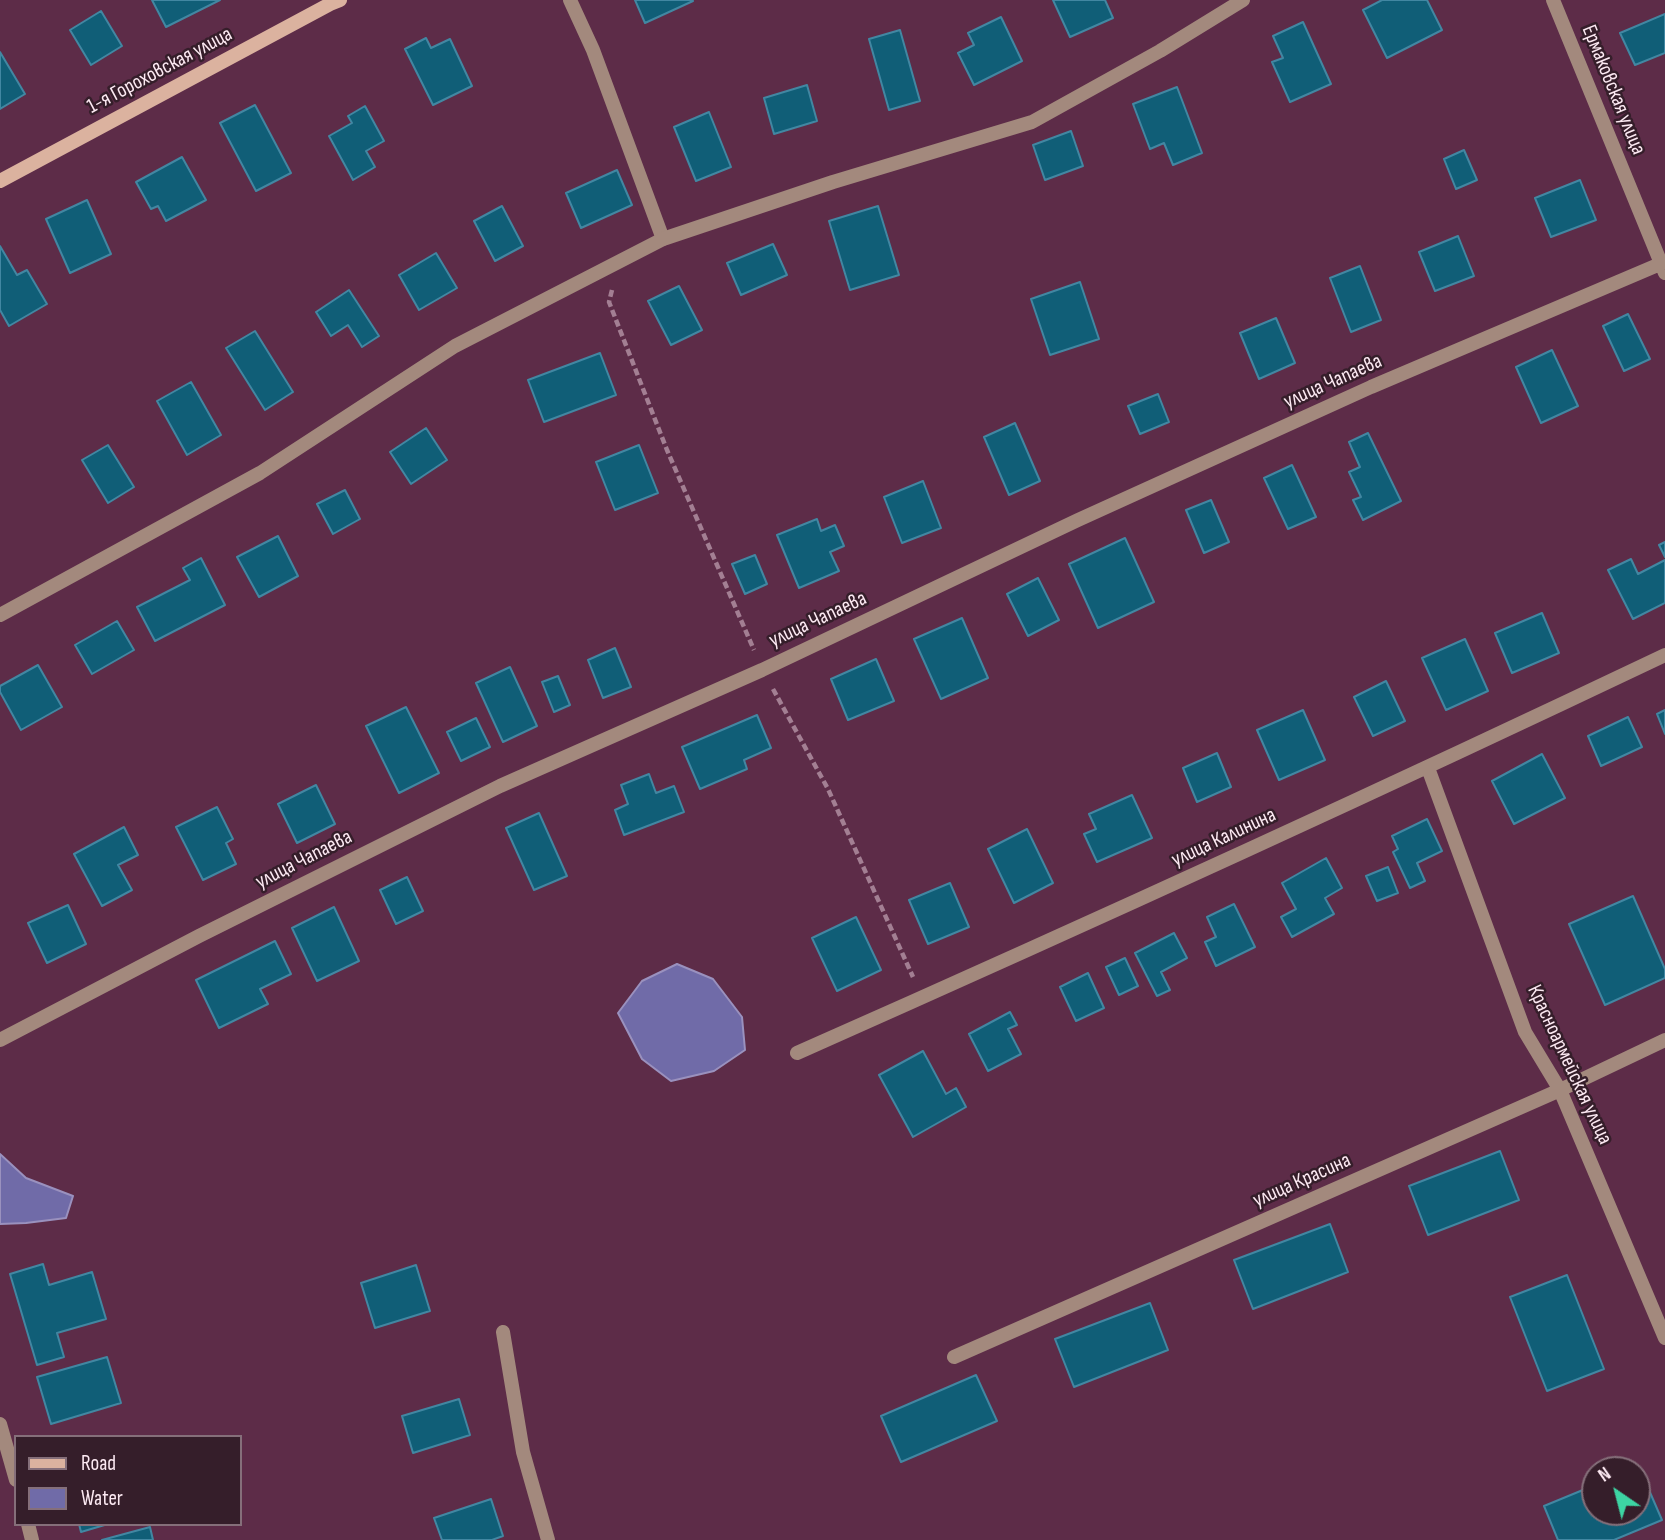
<!DOCTYPE html>
<meta charset="utf-8">
<style>
body{margin:0}
#map{position:relative;width:1665px;height:1540px;overflow:hidden;background:#5d2c48;font-family:"Sofia Sans Condensed",sans-serif}
canvas{display:block}
.legend{position:absolute;left:14px;top:1435px;width:228px;height:91px;box-sizing:border-box;background:#351e2a;border:2px solid #856f7a;margin:0;padding:9px 12px;list-style:none;font-size:21px;color:#fce9f2}
.legend li{display:flex;align-items:center;gap:14px;height:35px}
.legend b{width:35px;border:2px solid #856f7a}
.north{position:absolute;left:1581px;top:1456px;width:70px;height:70px;box-sizing:border-box;background:#351e2a;border:2px solid #856f7a;border-radius:50%;rotate:325deg;font-size:19px;font-weight:700;line-height:28px;text-align:center;color:#fce9f2}
.north::after{content:'';display:block;margin:auto;width:24px;height:32px;background:#3dd4a3;clip-path:polygon(50% 0,100% 100%,50% 72%,0 100%)}
</style>
<div id="map">
<canvas width="1665" height="1540"></canvas>
<ul class="legend">
<li><b style="height:9px;background:#dbb29f"></b>Road</li>
<li><b style="height:19px;background:#706ba8"></b>Water</li>
</ul>
<div class="north">N</div>
</div>
<script>
const ctx = document.querySelector('canvas').getContext('2d');
ctx.lineJoin = 'round';
function paint(path, color) {
  ctx.fillStyle = color;
  ctx.fill(path, 'evenodd');
}
function trace(path, color, width, dash) {
  ctx.strokeStyle = color;
  ctx.lineWidth = width;
  ctx.lineCap = dash ? 'butt' : 'round';
  ctx.setLineDash(dash || []);
  ctx.stroke(path);
}
function drawText(font, color, halo, rows, align = 'center') {
  ctx.font = font + ' "Sofia Sans Condensed",sans-serif';
  ctx.lineWidth = 5;
  ctx.setLineDash([]);
  ctx.textBaseline = 'middle';
  ctx.strokeStyle = halo;
  ctx.fillStyle = color;
  for (const [text, x, y, turn = 0] of rows) {
    ctx.save();
    ctx.translate(x, y);
    ctx.rotate((+turn || 0) * Math.PI / 180);
    ctx.textAlign = isNaN(turn) ? turn : align;
    if (halo) ctx.strokeText(text, 0, 0);
    ctx.fillText(text, 0, 0);
    ctx.restore();
  }
}
const water = new Path2D(`
 M677 964 713 979 742 1017 745 1050 714 1071 671 1081 642 1059 618 1013 642 981Z
 M0 1154 26 1178 73 1196 66 1218 26 1223 0 1224Z`);
paint(water, '#706ba8');
trace(water, '#9a91be', 2);
const building = new Path2D(`
 M152 0H220L166 27Z
 M635 0H692L693 1 645 23Z
 M1053 0H1105L1113 18 1070 37Z
 M1382 0H1427L1442 30 1387 58 1363 10Z
 M101 11 122 46 91 65 70 30Z
 M1665 14V53L1635 65 1620 33Z
 M1001 17 1022 61 974 85 958 53 974 45 968 33Z
 M1303 22 1331 84 1290 102 1272 62 1283 58 1273 36Z
 M900 30 920 101 889 110 869 39Z
 M426 38 431 48 450 39 472 86 433 105 405 49Z
 M0 52 25 94 0 109Z
 M807 85 817 121 774 134 764 98Z
 M1177 87 1202 153 1173 165 1164 143 1150 149 1133 104Z
 M255 105 291 173 256 191 220 123Z
 M365 106 384 141 366 151 375 167 353 180 329 136 352 123 348 116Z
 M709 112 731 167 696 181 674 127Z
 M1071 131 1083 166 1045 180 1033 145Z
 M1464 150 1477 180 1456 189 1444 159Z
 M182 157 206 200 166 221 158 206 151 209 136 182Z
 M617 170 632 205 581 228 566 193Z
 M1580 180 1596 220 1551 237 1535 198Z
 M87 200 111 254 70 273 46 219Z
 M502 206 523 246 495 261 474 221Z
 M878 206 899 275 850 290 829 221Z
 M1458 236 1474 276 1435 291 1419 252Z
 M773 244 787 275 741 295 727 263Z
 M0 246 17 275 27 270 47 304 9 326 0 310Z
 M436 253 457 288 419 310 399 275Z
 M1360 266 1381 320 1351 332 1330 278Z
 M1080 282 1099 339 1050 355 1031 299Z
 M679 286 702 330 671 345 648 301Z
 M349 290 379 336 362 347 348 325 331 336 316 312Z
 M1628 314 1650 359 1624 371 1603 326Z
 M1276 318 1295 363 1259 379 1240 333Z
 M255 331 293 392 265 410 226 348Z
 M1552 350 1578 406 1541 423 1516 367Z
 M600 353 616 395 544 422 528 380Z
 M191 382 221 435 187 455 157 401Z
 M1158 394 1169 422 1140 434 1128 406Z
 M1015 423 1040 481 1009 495 984 437Z
 M426 428 447 460 411 484 390 452Z
 M1368 433 1401 501 1363 520 1353 500 1361 497 1349 472 1360 467 1349 442Z
 M108 445 134 487 108 503 82 460Z
 M639 445 658 493 615 510 596 462Z
 M1292 465 1316 517 1288 529 1264 478Z
 M923 481 941 528 902 543 884 497Z
 M345 490 360 519 333 534 317 504Z
 M1211 500 1229 542 1204 553 1186 510Z
 M817 519 821 531 835 525 844 546 830 552 839 571 799 588 777 535Z
 M278 536 298 576 259 597 237 557Z
 M1125 538 1154 602 1098 628 1069 564Z
 M1665 542V557L1659 545Z
 M755 555 767 584 745 594 732 564Z
 M201 558 225 605 155 641 137 607 190 580 183 568Z
 M1631 559 1638 574 1665 560V603L1633 619 1608 570Z
 M1038 578 1059 620 1028 636 1007 594Z
 M1542 613 1559 653 1512 673 1495 633Z
 M962 618 988 678 941 699 914 639Z
 M117 621 134 650 92 674 75 645Z
 M1465 639 1488 691 1446 710 1422 658Z
 M615 648 631 687 603 698 588 660Z
 M876 659 894 701 848 720 831 679Z
 M38 665 62 707 21 730 0 692V686Z
 M510 667 537 726 503 742 476 683Z
 M558 676 570 705 554 712 542 682Z
 M1386 681 1405 721 1373 736 1354 697Z
 M406 707 439 773 399 793 366 726Z
 M1303 710 1325 760 1279 780 1257 730Z
 M1665 710V734L1657 714Z
 M757 715 771 748 744 760 747 769 700 789 682 747Z
 M1628 717 1642 747 1601 766 1588 736Z
 M476 718 490 747 461 761 447 732Z
 M1217 753 1231 787 1197 802 1183 768Z
 M1542 754 1565 798 1514 824 1492 781Z
 M649 774 656 793 674 786 684 812 624 835 615 810 628 804 621 785Z
 M316 785 335 824 297 843 278 804Z
 M1132 795 1152 838 1097 862 1084 834 1096 829 1089 814Z
 M217 807 233 839 226 843 236 864 203 880 176 827Z
 M539 813 567 876 534 890 506 828Z
 M1427 819 1442 851 1417 863 1425 881 1410 888 1393 852 1398 849 1392 836Z
 M124 827 138 855 118 865 132 890 102 906 74 854Z
 M1027 829 1053 883 1014 903 988 849Z
 M1326 858 1342 888 1325 898 1334 914 1292 937 1281 917 1296 909 1282 883Z
 M1388 867 1398 893 1377 901 1366 876Z
 M407 877 423 911 396 924 380 890Z
 M950 883 969 927 928 944 909 900Z
 M1633 896 1665 969V978L1605 1005 1569 924Z
 M1234 904 1255 947 1216 966 1205 942 1216 937 1207 917Z
 M68 905 86 944 47 963 28 923Z
 M334 907 359 961 317 981 292 928Z
 M856 917 881 970 837 991 812 938Z
 M1174 933 1187 958 1161 972 1170 990 1157 996 1135 953Z
 M275 941 291 974 260 989 268 1004 219 1028 196 980Z
 M1125 958 1138 986 1119 995 1106 967Z
 M1088 973 1104 1008 1076 1021 1060 987Z
 M1010 1012 1017 1025 1008 1029 1021 1054 988 1071 969 1034Z
 M923 1051 946 1094 956 1088 966 1107 913 1137 879 1075Z
 M1500 1151 1519 1200 1428 1235 1409 1186Z
 M1330 1224 1348 1272 1253 1309 1234 1260Z
 M43 1264 49 1285 92 1272 106 1319 57 1333 64 1357 37 1365 10 1274Z
 M416 1265 430 1311 375 1328 361 1283Z
 M1567 1275 1604 1369 1547 1391 1510 1297Z
 M1150 1303 1168 1350 1074 1387 1055 1339Z
 M107 1357 121 1403 51 1424 37 1377Z
 M976 1375 997 1421 901 1462 881 1416Z
 M459 1399 470 1435 413 1453 402 1416Z
 M1639 1467 1662 1520 1614 1540H1558L1544 1506 1595 1485V1512H1637V1470H1631Z
 M491 1499 503 1536 492 1540H442L434 1518Z
 M79 1524H108L81 1532Z
 M150 1527 153 1540H102Z`);
paint(building, '#105e77');
trace(building, '#4287a2', 2);
trace(new Path2D(`
 M612 290 609 302 667 450 754 650
 M773 689 828 789 913 977`), '#a37f93', 4.5, [7, 3.5]);
trace(new Path2D(`
 M570 0 593 50 663 239
 M503 1332 523 1452 548 1540`), '#a3897d', 14);
trace(new Path2D(`
 M1553 0 1665 273
 M0 615 260 473 455 346 663 239 833 182 1032 122 1160 51 1243 0
 M1428 768 1525 1032 1560 1090 1665 1338
 M0 1040 199 936 500 786 762 670 1078 520 1371 387 1665 262
 M797 1053C1088 924 1377 792 1665 655
 M954 1357 1560 1090 1665 1040
 M0 1424 16 1480
 M28 1524 32 1540`), '#a3897d', 14);
trace(new Path2D(`
 M0 181 330 4 340 0`), '#dbb29f', 14);
drawText('21px', '#fce9f2', '#351e2a', [
 ["1-я Гороховская улица",160,71,-28],
 ["Ермаковская улица",1613,90,68],
 ["улица Чапаева",1333,382,-24],
 ["улица Чапаева",818,620,-25],
 ["улица Калинина",1224,838,-25],
 ["улица Чапаева",304,860,-27],
 ["Красноармейская улица",1569,1065,65],
 ["улица Красина",1302,1181,-24]
]);
</script>
